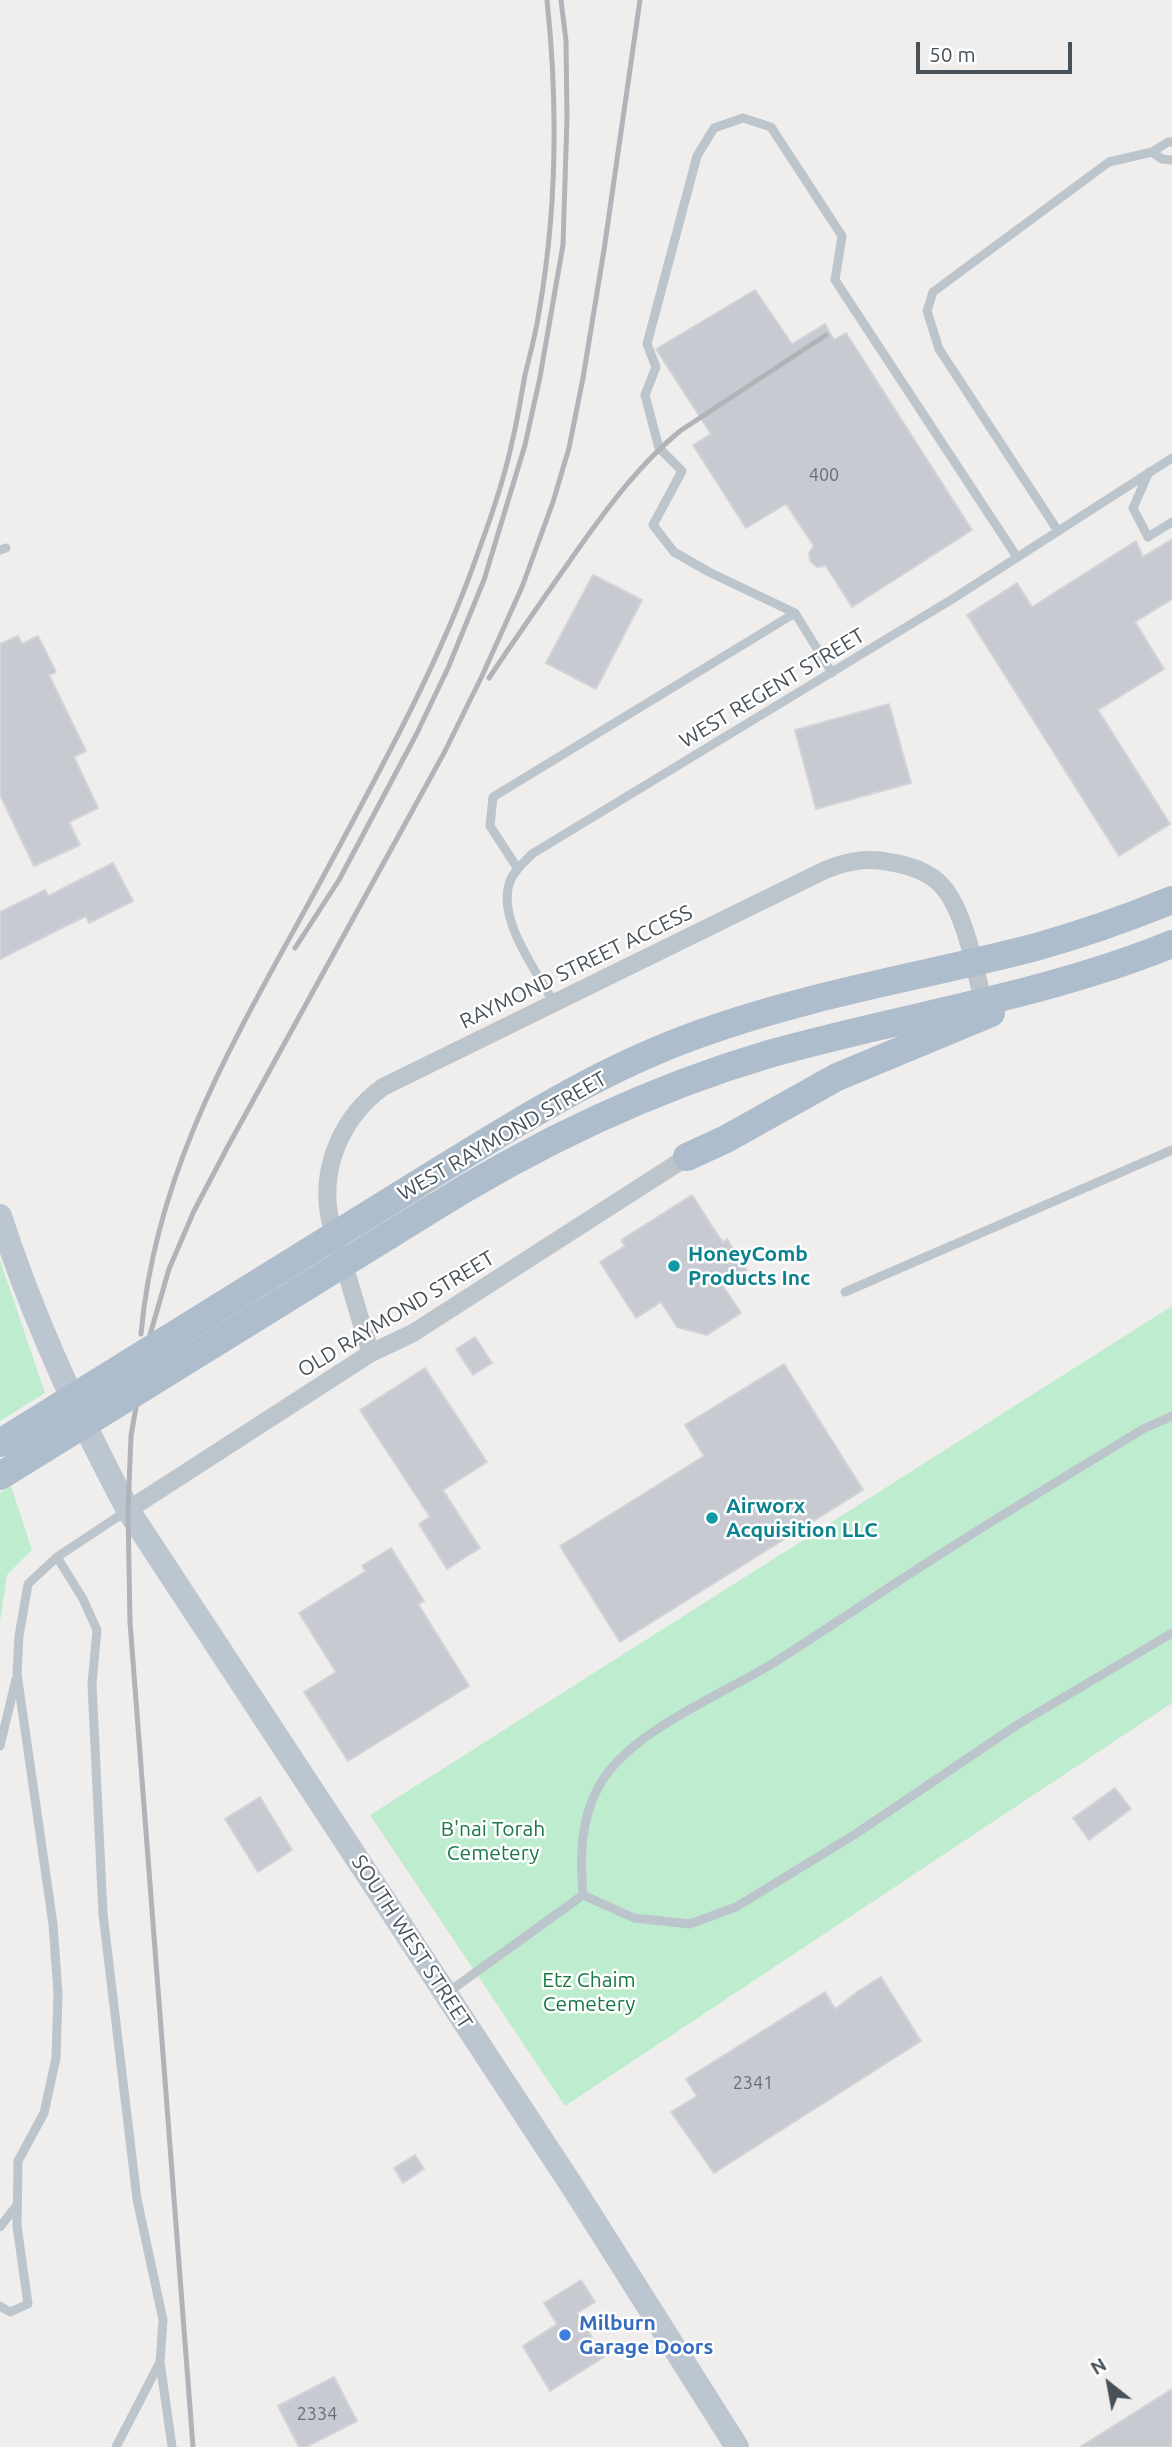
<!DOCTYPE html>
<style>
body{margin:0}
#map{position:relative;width:1172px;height:2447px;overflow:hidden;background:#f0eded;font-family:Ubuntu,sans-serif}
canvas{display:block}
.north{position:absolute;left:1074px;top:2349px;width:70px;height:70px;-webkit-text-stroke:5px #fff;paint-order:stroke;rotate:329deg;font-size:19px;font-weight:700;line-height:28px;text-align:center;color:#46515a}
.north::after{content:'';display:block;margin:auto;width:24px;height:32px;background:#46515a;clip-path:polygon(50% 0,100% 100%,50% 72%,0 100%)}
.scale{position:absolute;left:916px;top:42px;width:156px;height:32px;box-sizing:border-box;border:4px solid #46515a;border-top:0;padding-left:9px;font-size:21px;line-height:24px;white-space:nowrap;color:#46515a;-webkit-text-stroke:5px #fff;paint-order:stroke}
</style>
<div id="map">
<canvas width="1172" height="2447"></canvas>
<div class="north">N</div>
<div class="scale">50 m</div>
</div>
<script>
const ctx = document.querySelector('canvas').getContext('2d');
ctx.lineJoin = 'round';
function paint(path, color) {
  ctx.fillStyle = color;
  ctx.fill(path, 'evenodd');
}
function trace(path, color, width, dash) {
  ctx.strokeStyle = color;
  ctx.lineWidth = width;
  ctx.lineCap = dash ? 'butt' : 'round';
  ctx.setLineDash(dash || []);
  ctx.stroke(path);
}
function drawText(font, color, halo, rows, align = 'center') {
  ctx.font = font + ' Ubuntu,sans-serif';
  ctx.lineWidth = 5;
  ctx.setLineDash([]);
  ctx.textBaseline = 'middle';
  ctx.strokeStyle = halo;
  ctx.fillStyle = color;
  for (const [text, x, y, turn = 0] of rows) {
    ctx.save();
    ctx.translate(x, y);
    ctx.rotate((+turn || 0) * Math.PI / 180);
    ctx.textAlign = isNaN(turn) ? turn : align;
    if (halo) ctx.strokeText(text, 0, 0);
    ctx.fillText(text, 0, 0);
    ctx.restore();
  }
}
paint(new Path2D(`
 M0 1260 45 1393 0 1421Z
 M1172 1306V1703L565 2106 370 1815Z
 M11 1486 32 1550 7 1575 0 1622V1493Z`), '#bdedce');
const building = new Path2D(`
 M755 290 792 344 825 324 834 340 846 333 972 530 852 607 826 566 817 567 810 561 809 553 814 546 786 504 746 528 693 445 711 434 656 349Z
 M1172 539V599L1135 622 1164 669 1098 710 1170 824 1119 856 967 615 1017 583 1032 607 1136 541 1143 557Z
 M593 575 642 600 596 689 546 663Z
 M18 636 22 644 38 636 56 672 49 675 86 751 74 757 98 808 69 822 80 845 34 866 0 795V644Z
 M889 704 911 783 816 809 795 730Z
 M113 863 133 901 89 923 86 916 0 959V912L45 890 48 896Z
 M692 1195 723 1243 727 1239 747 1270 723 1286 741 1313 707 1335 677 1327 661 1302 636 1318 600 1262 625 1246 621 1240Z
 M475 1337 492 1363 473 1375 456 1349Z
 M784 1364 863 1490 620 1642 560 1546 704 1456 685 1425Z
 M425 1368 487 1462 443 1490 480 1548 447 1569 419 1524 430 1517 360 1410Z
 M391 1548 424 1601 418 1604 469 1686 348 1761 304 1692 336 1672 299 1613 366 1571 362 1566Z
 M1115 1788 1131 1809 1089 1840 1073 1818Z
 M260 1797 292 1850 258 1872 225 1819Z
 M881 1977 921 2041 714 2173 671 2112 697 2096 686 2079 825 1992 835 2009 857 1992Z
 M415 2155 424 2169 403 2183 394 2168Z
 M581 2280 595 2302 577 2313 604 2357 550 2391 523 2346 557 2324 544 2303Z
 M334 2377 357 2421 306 2447H299L278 2406Z
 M1172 2389V2447H1080Z`);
paint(building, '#c7cad0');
trace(building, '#d2d4d9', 2);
trace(new Path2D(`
 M1152 152 1162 159 1172 160
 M1149 472 1133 508 1148 537 1172 522
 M1058 531 939 349 927 311 933 292 1109 162 1152 152 1168 142H1172
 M0 550 6 548
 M795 613 709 572 674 552 653 525 682 471 659 448 645 395 656 367 647 344 697 156 714 128 743 118 771 127 842 236 835 280 1017 557
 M518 869 490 826 493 797 795 613 832 673
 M554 1003C537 972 494 916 511 879 515 870 524 862 532 854L954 598 1172 458
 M845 1292 1172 1150
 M128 1510 57 1557 83 1599 97 1630 92 1684 103 1914 137 2199 163 2320 160 2362 172 2447
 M0 1746 16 1679
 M583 1895C580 1858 580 1820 599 1786 629 1731 722 1695 775 1662 830 1627 884 1590 939 1555 1006 1512 1075 1471 1143 1429L1172 1416
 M447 1993 583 1895 634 1918 690 1924 736 1907 854 1835 1017 1725 1172 1633
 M0 2227 17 2205
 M0 2306 10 2312 28 2304 17 2226 18 2161 44 2113 56 2058 58 1994 53 1924 17 1674 19 1636 28 1584 57 1557
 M116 2447 160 2362`), '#bcc5cc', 9);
trace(new Path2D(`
 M371 1353C362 1326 354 1298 346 1271 340 1252 332 1233 329 1214 321 1165 343 1116 383 1087L821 872C842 862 867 857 889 862 908 865 929 871 942 886 964 909 976 971 983 1002
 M128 1510 371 1353 413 1333 687 1157`), '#bcc5cc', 18);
trace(new Path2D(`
 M0 1216C33 1318 78 1416 128 1510L576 2192 737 2447`), '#bcc6d1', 24);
trace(new Path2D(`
 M687 1157 726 1139 837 1077 991 1013
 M416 1185C508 1128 599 1069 702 1033 810 994 925 976 1036 947 1083 934 1128 918 1172 900
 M425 1213C533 1145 647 1090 769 1054 903 1016 1042 997 1172 944`), '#aebdcc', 28);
trace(new Path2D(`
 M489 678C519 633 550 589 581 545 611 503 640 464 680 431L826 335
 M295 948 339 880 417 733 448 668 484 580 525 445 540 377 563 245 567 118 566 41 561 0
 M141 1334C157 1155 249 1016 331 862 380 770 431 678 468 580 485 534 503 486 513 438 518 417 521 396 525 375 530 354 536 333 539 312 557 209 558 104 547 0
 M193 2447 130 1622 128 1510 131 1436 146 1349 169 1269 194 1211 227 1148 444 753 482 676 522 587 553 502 569 448 583 378 604 250 640 0`), '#b0b3b8', 5);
trace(new Path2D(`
 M0 1443 416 1185
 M0 1476 425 1213`), '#aebdcc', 28);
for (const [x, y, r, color] of [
 [674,1266,7,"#0f9aa8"],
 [712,1518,7,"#0f9aa8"],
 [565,2335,7,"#3f7fe0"]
]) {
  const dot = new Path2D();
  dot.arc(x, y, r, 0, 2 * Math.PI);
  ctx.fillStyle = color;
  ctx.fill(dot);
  trace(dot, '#fff', 2.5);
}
drawText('18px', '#666f78', null, [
 ["400",824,475],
 ["2341",753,2083],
 ["2334",317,2414]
]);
drawText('21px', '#46515a', '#fff', [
 ["WEST REGENT STREET",772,688,-31],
 ["RAYMOND STREET ACCESS",576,967,-26],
 ["WEST RAYMOND STREET",502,1136,-30],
 ["OLD RAYMOND STREET",396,1314,-31],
 ["SOUTH WEST STREET",412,1942,57]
]);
drawText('bold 21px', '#0d838f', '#fff', [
 ["HoneyComb",688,1254],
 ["Products Inc",688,1278],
 ["Airworx",726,1506],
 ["Acquisition LLC",726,1530]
], 'left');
drawText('21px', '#1a7847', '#fff', [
 ["B'nai Torah",493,1829],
 ["Cemetery",493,1853],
 ["Etz Chaim",589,1980],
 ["Cemetery",589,2004]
]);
drawText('bold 21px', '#366cbe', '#fff', [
 ["Milburn",579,2323],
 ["Garage Doors",579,2347]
], 'left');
</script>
